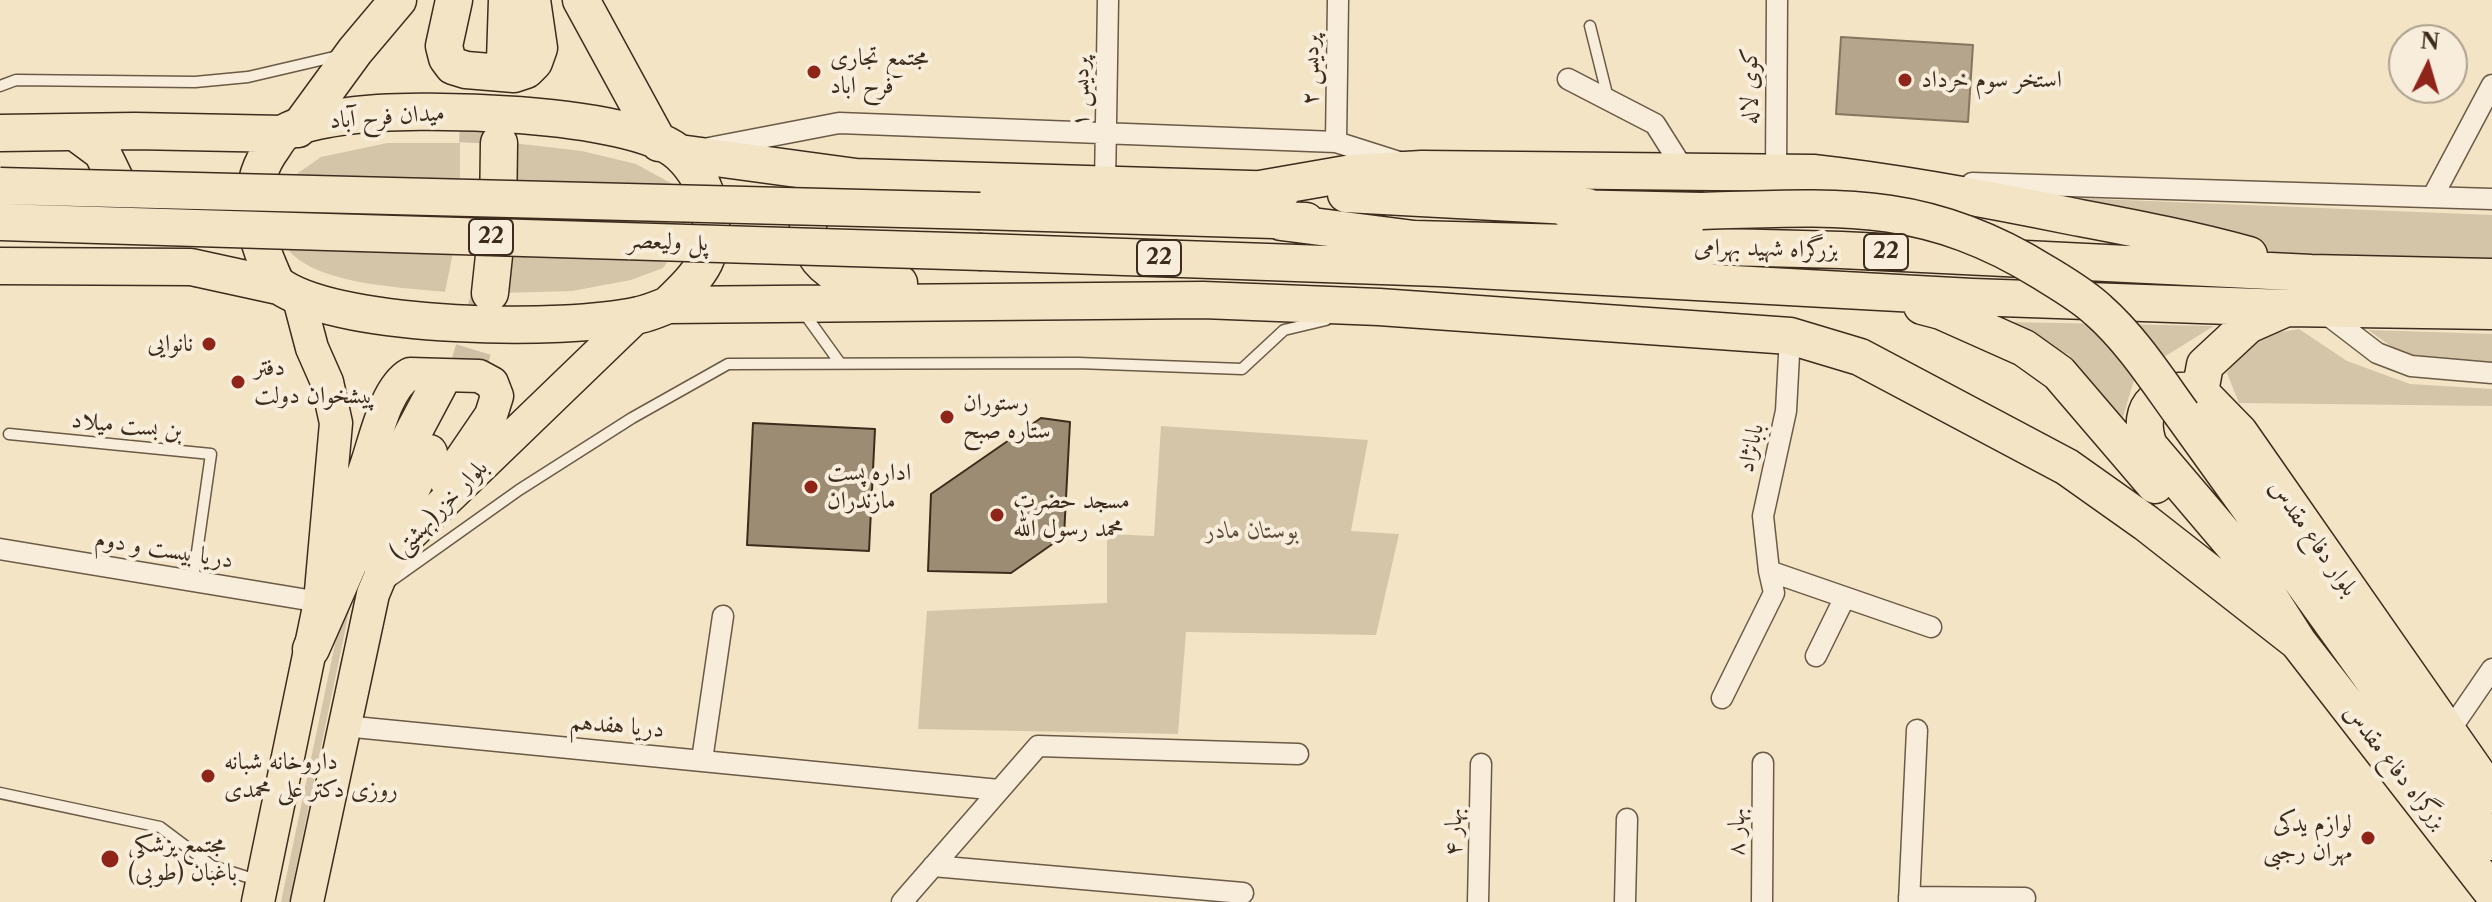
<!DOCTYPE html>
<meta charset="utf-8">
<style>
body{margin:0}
#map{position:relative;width:2492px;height:902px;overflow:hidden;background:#f3e4c6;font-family:"Libre Caslon Text",serif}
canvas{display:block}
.north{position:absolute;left:2388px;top:24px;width:80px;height:80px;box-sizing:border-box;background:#f7edda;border:2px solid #ada08e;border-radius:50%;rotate:5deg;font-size:22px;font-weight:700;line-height:32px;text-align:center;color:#3d2c1c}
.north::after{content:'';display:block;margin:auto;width:28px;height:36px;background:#8f2418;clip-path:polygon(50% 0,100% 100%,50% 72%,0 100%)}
</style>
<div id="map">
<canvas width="2492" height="902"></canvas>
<div class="north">N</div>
</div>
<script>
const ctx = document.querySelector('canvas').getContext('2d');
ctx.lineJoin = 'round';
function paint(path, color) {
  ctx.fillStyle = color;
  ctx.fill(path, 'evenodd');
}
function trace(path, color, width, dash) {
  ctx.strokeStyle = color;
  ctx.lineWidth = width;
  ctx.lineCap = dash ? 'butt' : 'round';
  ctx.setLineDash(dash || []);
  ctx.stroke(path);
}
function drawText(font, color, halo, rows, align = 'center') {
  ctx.font = font + ' "Libre Caslon Text",Amiri,serif';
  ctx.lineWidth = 8;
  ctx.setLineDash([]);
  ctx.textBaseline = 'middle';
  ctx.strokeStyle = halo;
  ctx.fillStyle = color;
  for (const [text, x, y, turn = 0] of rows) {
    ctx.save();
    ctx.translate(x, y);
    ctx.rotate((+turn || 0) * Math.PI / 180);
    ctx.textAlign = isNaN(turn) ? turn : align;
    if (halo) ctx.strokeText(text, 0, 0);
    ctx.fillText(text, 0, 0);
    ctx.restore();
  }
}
paint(new Path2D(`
 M387 143H460V218L445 292C402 287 313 285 286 247 272 228 282 200 288 180L321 157Z
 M513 143 582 151 636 164 676 186 688 211 681 242 663 268 631 280 572 291 502 293Z
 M2027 196 2492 215V265L2314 261Z
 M2006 322 2214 326 2159 360 2134 380 2122 420 2069 355Z
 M2299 329 2347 361 2410 384 2492 389V406L2239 403 2227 373 2251 337Z
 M2368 330 2492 334V363L2402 354Z
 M1161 426 1368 440 1351 531 1399 534 1376 635 1186 632 1178 734 918 729 927 611 1107 603V534L1154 536Z
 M344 601 351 602 289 902H281Z`), '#d4c5a9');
const water = new Path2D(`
 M1841 37 1973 45 1968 122 1836 114Z`);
paint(water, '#b5a58c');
trace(water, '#85755f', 2);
const building = new Path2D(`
 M1041 418 1070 422 1064 536 1011 573 928 571 931 494Z
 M753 423 875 429 869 551 747 545Z`);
paint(building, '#9c8c74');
trace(building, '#3d2c1c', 2);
trace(new Path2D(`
 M477 143 481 60
 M463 384 490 294`), '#cfbfa4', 36, [36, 18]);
const lane = new Path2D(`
 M1590 26 1608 98
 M0 86 16 80 195 82 248 77 338 56
 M804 313 840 363
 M9 434 211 454 193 580
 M391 581 519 490 632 418 728 364 1078 363 1242 369 1284 330 1326 320
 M0 793 160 827 212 866 260 881`);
const street = new Path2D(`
 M1568 79 1655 124 1684 170
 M1336 142 1338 0
 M709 148 839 123 1336 142 1399 162
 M1776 173 1777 0
 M1972 183 2492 199
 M1105 185 1108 0
 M2433 196 2492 85
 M2321 310 2377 353 2411 366 2492 373
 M1790 336 1786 411 1763 516 1769 571 1931 627
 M0 549 320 602
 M1816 656 1844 599
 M1722 698 1774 593 1769 571
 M344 726 999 790
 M2448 733 2492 669
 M702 760 723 616
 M933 866 1243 893
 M1909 897 2025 898
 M902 902 1038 746 1298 754
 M1478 902 1481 764
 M1625 902 1627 819
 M1762 902 1763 763
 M1909 902 1917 730`);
const primary = new Path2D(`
 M332 533C342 514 354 496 362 477 374 449 383 389 410 374L479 376 492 383 497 396 491 415 446 481
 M258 902 320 602 336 423 327 382 312 348 298 295
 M307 902 373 594 383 570 411 534 638 315`);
const highway = new Path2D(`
 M454 0 444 46 447 58 453 66 466 70 514 74 526 70 534 62 539 48 532 0
 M581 0 659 143
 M505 61 507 0
 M298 129 355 51 398 0
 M75 132 102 152 117 183 115 219
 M0 133 135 131 283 134
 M679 153 856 177 1283 190
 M832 185C791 217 805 268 854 281 867 284 885 282 899 283
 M1260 189 1352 173 1422 169 1813 173C1901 183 1988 199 2075 217 2133 228 2192 239 2249 255
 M1346 194 1588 207
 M1565 208 1702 211
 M980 211 1306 221
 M1281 222 1414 239 1841 250 2311 273 2492 277
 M982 252 1439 268 1972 297 2287 308 2492 311
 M0 266 191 267 278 286
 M490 293 498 218 499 143
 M668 305C702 272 718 256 709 206 705 187 695 168 680 154 633 111 412 106 348 116 328 119 302 122 284 133 279 136 276 143 273 147 246 183 251 228 269 267 272 274 275 283 281 287 345 329 564 332 639 315 649 313 658 309 668 305L1203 300 1379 307 1790 336 1860 357 2067 467 2146 523 2298 642
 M1922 306 1941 311 2024 348 2059 373 2155 485
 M2282 310 2248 325 2205 365 2200 392 2239 432 2492 795
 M2200 392C2161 386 2134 404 2149 446L2245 559 2298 642 2492 892
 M2182 414 2473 819 2492 842
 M383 570 399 514 429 453
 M311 649 373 508 440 382`);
trace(lane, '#6a5a46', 13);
trace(street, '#6a5a46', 23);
trace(primary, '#3d2c1c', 35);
trace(highway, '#3d2c1c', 39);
trace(lane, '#f7edda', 10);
trace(street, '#f7edda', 20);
trace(primary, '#f3e4c6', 32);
trace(highway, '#f3e4c6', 36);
const highwayBridge = new Path2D(`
 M0 186 980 211
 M1702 211C1835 207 1924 198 2043 272 2061 283 2082 295 2098 310 2131 339 2156 378 2182 414
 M0 222 982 252`);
trace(highwayBridge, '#3d2c1c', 39, []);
trace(highwayBridge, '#f3e4c6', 36);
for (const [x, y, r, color] of [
 [814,72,8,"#8f2418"],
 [1905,80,8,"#8f2418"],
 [209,344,8,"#8f2418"],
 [238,382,8,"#8f2418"],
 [947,417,8,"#8f2418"],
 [811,487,8,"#8f2418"],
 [997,515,8,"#8f2418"],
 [208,776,8,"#8f2418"],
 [2368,838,8,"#8f2418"],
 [110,859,10,"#8f2418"]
]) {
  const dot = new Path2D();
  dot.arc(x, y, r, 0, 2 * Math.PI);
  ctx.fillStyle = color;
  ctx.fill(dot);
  trace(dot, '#f7edda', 3);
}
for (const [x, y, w] of [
 [491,237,44],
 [1886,252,44],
 [1159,258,44]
]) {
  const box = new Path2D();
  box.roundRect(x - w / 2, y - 18, w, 36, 6);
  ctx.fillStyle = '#f7edda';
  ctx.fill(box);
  trace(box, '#3d2c1c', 2);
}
drawText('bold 22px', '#3d2c1c', null, [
 ["22",491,237],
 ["22",1886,252],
 ["22",1159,258]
]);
drawText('24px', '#3d2c1c', '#f7edda', [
 ["مجتمع تجاری",830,58],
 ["فرح اباد",830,86],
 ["استخر سوم خرداد",1921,80],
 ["نانوایی",193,344,"right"],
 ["دفتر",254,368],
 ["پیشخوان دولت",254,396],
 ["رستوران",963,403],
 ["ستاره صبح",963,431],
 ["اداره پست",827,473],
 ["مازندران",827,501],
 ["مسجد حضرت",1013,501],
 ["محمد رسول الله",1013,529],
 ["داروخانه شبانه",224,762],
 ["روزی دکتر علی محمدی",224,790],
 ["لوازم یدکی",2352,824,"right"],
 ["مهران رجبی",2352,852,"right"],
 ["مجتمع پزشکی",128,845],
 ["باغبان (طوبی)",128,873]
], 'left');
drawText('24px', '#3d2c1c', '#f7edda', [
 ["پردیس ۲",1311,70,-89],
 ["کوی لاله",1750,86,-90],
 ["پردیس ۱",1081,92,-89],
 ["میدان فرح آباد",387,117,-4],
 ["پل ولیعصر",668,242,2],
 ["بزرگراه شهید بهرامی",1766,249,1],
 ["بن بست میلاد",127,426,6],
 ["بابانژاد",1751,448,-77],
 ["بلوار خزر(بهشتی)",439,510,-46],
 ["بلوار دفاع مقدس",2313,538,55],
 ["دریا بیست و دوم",164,550,9],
 ["دریا هفدهم",617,726,5],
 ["بزرگراه دفاع مقدس",2395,767,52],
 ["بهار ۴",1454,832,-89],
 ["بهار ۸",1737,832,-89]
]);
drawText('italic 24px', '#5b4b38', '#f7edda', [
 ["بوستان مادر",1252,531]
]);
</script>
